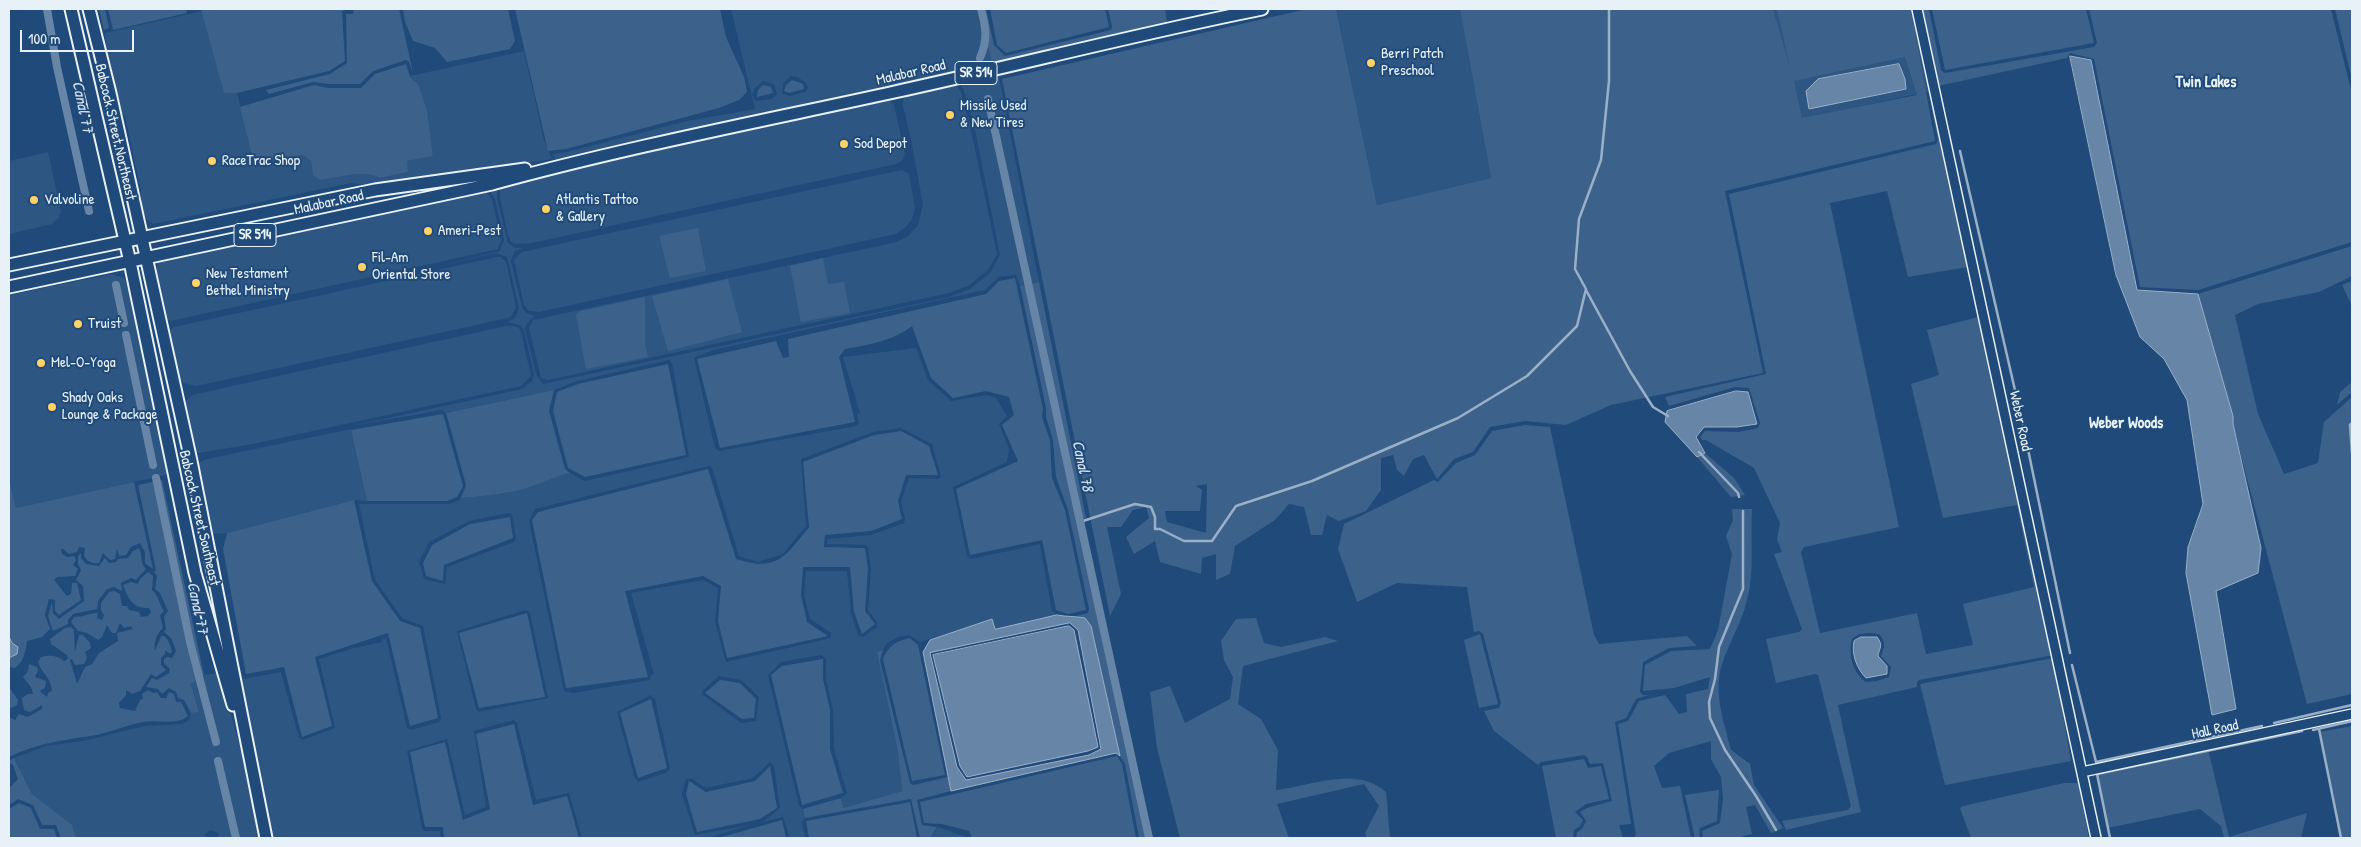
<!DOCTYPE html>
<style>
body{margin:0}
#map{position:relative;width:2361px;height:847px;overflow:hidden;background:#1f4a7a;font-family:"Patrick Hand",sans-serif}
canvas{display:block}
.frame{position:absolute;inset:0;border:10px solid #e8f1f8;pointer-events:none}
.scale{position:absolute;left:20px;top:30px;width:114px;height:22px;box-sizing:border-box;border:2px solid #e8f1f8;border-top:0;padding-left:6px;font-size:15px;line-height:18px;white-space:nowrap;color:#e8f1f8;-webkit-text-stroke:4px #1f4a7a;paint-order:stroke}
</style>
<div id="map">
<canvas width="2361" height="847"></canvas>
<div class="frame"></div>
<div class="scale">100 m</div>
</div>
<script>
const ctx = document.querySelector('canvas').getContext('2d');
ctx.lineJoin = 'round';
function paint(path, color) {
  ctx.fillStyle = color;
  ctx.fill(path, 'evenodd');
}
function trace(path, color, width, dash) {
  ctx.strokeStyle = color;
  ctx.lineWidth = width;
  ctx.lineCap = dash ? 'butt' : 'round';
  ctx.setLineDash(dash || []);
  ctx.stroke(path);
}
function drawText(font, color, halo, rows, align = 'center') {
  ctx.font = font + ' "Patrick Hand",sans-serif';
  ctx.lineWidth = 4;
  ctx.setLineDash([]);
  ctx.textBaseline = 'middle';
  ctx.strokeStyle = halo;
  ctx.fillStyle = color;
  for (const [text, x, y, turn = 0] of rows) {
    ctx.save();
    ctx.translate(x, y);
    ctx.rotate((+turn || 0) * Math.PI / 180);
    ctx.textAlign = isNaN(turn) ? turn : align;
    if (halo) ctx.strokeText(text, 0, 0);
    ctx.fillText(text, 0, 0);
    ctx.restore();
  }
}
paint(new Path2D(`
 M731 9H979L992 64 556 160 553 154 567 152 687 121 755 109ZM791 76 797 77 805 82 808 87 806 92 790 96 782 94 783 83ZM763 81 774 84 777 94 772 99 755 101 752 95 755 88Z
 M1336 9H1460L1491 178 1377 205Z
 M1773 9H1913L1931 91 1802 119Z
 M202 11 224 92 237 93 254 163 303 155 311 161 313 175 320 180 356 174H369L380 178 408 172 407 161 433 156 427 110 418 84 410 76 524 51 544 140 552 159 375 186 351 183 153 224 142 215 141 190 125 116 119 111 108 61 105 33Z
 M994 73 995 77 999 76 1039 282 1020 286 1016 275 999 277 985 290 713 350 694 358 715 448 719 451 856 426 859 423 857 414 860 413 843 357 916 348 928 380 951 401 986 395 996 398 1007 416 999 424 1009 449 1007 462 953 487 967 556 971 559 1040 544 1052 611 1057 615 994 629 991 620 920 642 909 635 898 637 886 644 883 650 877 652 898 752 902 791 842 808 841 798 847 793 834 749 833 710 826 678V659L822 655 781 662 768 675 799 806 803 809 805 818 802 822 805 838H790L783 817 763 822 780 808 774 766 770 762 753 778 706 788 691 778 686 779 682 794 695 835 750 825 707 838H582L569 793 536 800 517 723 514 720 474 731 486 807 465 815 447 739 407 751 422 828 424 831H440L441 838H270L236 669 240 668 243 679 281 672 299 738 303 740 335 728 319 659 354 648 382 642V639L386 638 407 728 411 730 439 722 441 718 423 626 402 618 375 580 359 504H449L458 501 461 498 492 495 531 487 553 477 570 473 585 481 689 457 676 385 672 363 669 360 577 381 554 390 446 413 442 410 352 426 522 389 532 381 534 375 524 330 520 325 507 322 515 318 519 308 507 257 496 253 430 268 500 251 504 240 495 199 489 189 497 187V198L508 243 515 248H522L514 252 511 261 522 307 526 313 535 316 527 323 525 329 536 374 543 384 949 297 970 289 990 273 1000 255 974 125 964 90 958 82ZM901 428 932 444 941 477 938 479 909 478 901 502 905 519 904 523 871 535 828 539 827 544 865 545 868 547 871 569 868 610 877 622V627L863 637 858 635 851 613 847 571H806L804 595 810 619 831 633V638L726 662 715 622 718 588 703 580 631 593 654 674 651 675 650 680 573 693 564 691 529 521 535 509 709 466 712 468 739 556 758 562 783 554 806 526 801 459 873 432ZM509 513 512 515 516 538 514 542 447 567 445 584 424 579 419 562 429 542 469 521ZM526 610 530 613 548 698 478 712 476 709 457 631ZM719 676 741 680 759 697 756 721 741 723 702 694V691ZM651 695 655 699 670 768 668 772 638 782 635 779 617 712Z
 M954 83 961 92 970 126 997 254 988 270 968 286 949 293 548 380 541 378 529 328 533 320 897 242 908 236 918 225 923 205 911 139 902 102 907 94Z
 M887 98 894 105 905 155 902 161 896 164 532 243 516 244 511 242 508 235 500 198V190L506 182Z
 M48 152 61 211 59 217 52 224 9 234V161Z
 M902 170 909 174 915 208 912 219 906 227 896 234 539 312 529 311 524 305 514 260 522 252Z
 M479 188 487 192 492 200 501 240 498 249 171 321 165 320 155 275 158 263 162 259Z
 M497 257H501L506 262 516 307 512 315 508 318 196 386 184 383 177 376 168 332 174 327Z
 M112 274 124 278 129 287 170 474 16 508 9 476V295Z
 M506 326H513L519 328 521 332 531 376 521 386 253 444 198 453 194 451 184 407 186 401 192 395Z
 M351 429 367 501 354 500 227 533 211 534 196 464 207 459Z
 M219 673 249 777 262 838H219L218 833 211 830 205 834V838H76L71 825 32 794 14 758 46 746 83 741 145 726 182 724 189 720 191 713 199 711 191 684 204 675Z
 M938 827 969 838H930Z`), '#2e5683');
paint(new Path2D(`
 M99 9H105L109 28 104 30Z
 M108 9H186L187 13 113 30Z
 M201 9H351L342 11 345 61 329 71 237 93H224Z
 M354 9H399L413 73 409 62 406 60 373 71 360 84H328L313 82 269 94 266 90 330 74 347 63 346 14H353Z
 M403 9H508L515 41 510 49 447 62 435 48 413 41 405 22Z
 M515 9H720L726 37 744 77 747 92 739 100 719 108 566 149 548 151Z
 M979 9H986L994 45 1005 56 1111 30 1112 26 1108 9H1165L1167 24 992 64Z
 M990 9H1105L1109 27 1006 53 997 45Z
 M1307 9H1336L1377 205 1491 178 1460 9H1773L1790 67 1777 9H1911L1935 141 1725 191 1763 373 1611 405 1566 425 1525 421 1490 427 1473 452 1454 459 1437 479 1424 455 1413 459 1404 476 1397 470 1393 455 1381 458V490L1366 511 1339 521 1327 515 1322 535H1311L1304 507 1289 504 1275 520 1235 546 1230 574 1216 580V554L1202 558 1201 574 1160 562 1155 541 1134 554 1126 537 1149 518 1146 507 1133 510 1121 527H1107L1121 594 1110 616 1002 79ZM1905 57 1917 95 1802 118 1794 81ZM1207 484 1206 533 1167 522 1165 511H1200L1202 490 1196 486Z
 M1921 9H1929L1941 70 1945 73 2094 47 2097 43 2089 9H2331L2352 94V242L2198 290 2140 287 2094 59 2070 53 2067 58 1938 86Z
 M1932 9H2086L2094 43 1945 70Z
 M2335 9H2352V80Z
 M406 64 410 77 418 84 427 110 433 156 407 161 408 172 380 178 369 174H356L320 180 313 175 311 161 303 155 254 163 240 107 314 85 328 88H361L375 74Z
 M792 80 803 84 804 89 789 93 784 91 786 85Z
 M763 85 771 87 773 93 757 97 758 90Z
 M1929 95 1968 267 1908 277 1887 191 1830 203 1899 527 1804 547 1801 552 1820 633 1917 613 1926 654 1973 645 1963 604 2034 587 2017 505 1943 518 1911 384 1939 375 1927 330 1979 317 2054 655 1919 680 1917 682V687L1838 705 1861 812 1786 830 1782 821 1848 810 1851 806 1818 675 1815 674 1776 683 1766 639 1799 632 1802 629 1774 554 1782 552 1777 539 1780 523 1754 468 1706 440H1702L1700 437 1705 431 1739 432 1758 428 1760 423 1749 388 1735 387 1669 406 1665 397 1766 374 1729 194 1936 144 1938 140ZM1869 633 1879 634C1886 643 1885 646 1881 656L1891 667 1889 677 1877 681 1866 682C1853 674 1848 654 1852 639L1859 634Z
 M698 228 706 271 670 278 659 236Z
 M2352 246V276L2319 292 2258 304 2235 315 2258 414 2284 474 2318 463 2324 422 2352 397V694L2307 704 2198 294Z
 M823 258 828 284 844 282 850 313 801 322 790 266Z
 M1015 278 1043 409 1042 417 1050 440 1052 478 1065 510 1086 610 1068 614 1056 610 1042 540 970 555 956 489 1018 461 1002 425 1014 415 1009 397 986 391 953 398 931 378 912 326C893 341 868 345 845 349L839 357 855 422 720 448 697 359 776 341 783 358 789 357 788 339 986 294 999 281Z
 M728 279 742 332 668 351 652 296Z
 M2352 281V306L2342 285Z
 M1039 282 1086 518 1084 519 1153 838H1139L1125 764 1120 756 1091 626 1085 618 1076 616 1088 613 1089 609 1068 510 1056 477 1053 440 1046 417V408L1020 286Z
 M645 297V343L648 357 586 369 576 315 581 311Z
 M668 364 686 455 585 477 568 468 553 411 557 392 578 384Z
 M2352 382V392L2337 405 2340 392Z
 M554 390 549 411 565 469 570 473C556 476 544 482 530 487 507 494 484 496 461 498L466 485 446 413Z
 M443 414 463 486 457 497 447 501H367L351 430Z
 M1525 425 1550 427 1594 635 1599 644 1687 636 1697 646 1669 648 1643 662 1640 692 1643 695H1649L1636 699 1626 718 1615 722 1631 824 1619 825 1623 838H1576L1577 832 1582 829 1586 821 1580 812 1587 808 1612 801 1603 763 1590 764 1587 757 1584 755 1541 762 1538 765 1494 731 1484 711 1499 708 1501 703 1483 634 1479 631 1474 632 1467 587 1397 583 1357 602 1338 549 1344 524 1434 480 1438 482 1456 463 1475 455 1492 431Z
 M901 431 929 446 938 475H906L898 501 902 519 871 531 825 535 824 547 865 548 868 569 865 611 875 624 862 634 854 612 850 567H803L801 595 807 622 828 636 727 658 718 621 721 586 703 576 625 591 648 677 566 688 532 520 538 512 708 469 736 559C777 572 785 557 809 527L803 462 874 435Z
 M1705 453 1734 478 1745 495 1731 497 1697 457Z
 M9 478 16 508 134 482 153 569 145 563V552L140 543 131 547 126 555 119 556 117 548 115 559 110 560 103 553 99 563C92 564 88 562 84 556L85 548 79 547 77 552 69 554 63 549H61L62 554 67 557 74 556 76 560 73 565 78 569 75 576 57 577 54 580 67 596 71 594 72 583H77L81 600 59 615 55 611V600L49 599 45 615 50 629 42 637 27 641C25 652 25 660 15 668L9 667Z
 M162 480 204 675 191 684 199 712 191 713 184 700 178 698 176 692 169 688 162 694 158 689 146 687 152 678 157 680 169 673 170 669 164 663V659L167 657 172 658 176 651 171 638 164 632 166 629 164 617 168 611 160 593 155 589 157 576 154 572 156 570 138 485Z
 M354 500 372 581 400 621 420 628 438 718 410 726 388 633 315 657 332 726 302 737 284 667 246 674 223 549 227 533Z
 M1732 509H1752C1750 540 1755 571 1747 600 1742 622 1729 643 1722 664 1713 693 1724 722 1731 750L1750 764 1754 785 1783 828 1771 833 1755 805 1746 807 1752 834 1737 838H1703L1702 831 1720 823 1723 798 1721 777 1711 759V741L1669 753 1654 766 1662 788 1680 786 1691 838H1634L1636 835 1618 724 1628 721 1639 701 1665 695 1679 714 1687 712 1686 694 1708 689 1710 677 1674 688 1643 691 1645 665 1671 651 1710 649 1718 630 1732 554 1726 536 1733 520Z
 M510 517 513 538 444 565 443 581 426 576 423 563 432 545 470 524Z
 M139 548C143 555 139 562 146 569L136 580 131 578 121 583 122 591 114 587 107 589 98 601 97 609 73 614 68 620V624L53 631 48 616 52 602 53 613 59 619 84 601 83 586 76 580 81 570 78 564V556L81 553V558L86 564 99 566 105 558 109 563 116 562 118 559 128 558 133 551Z
 M148 572 153 576 152 590C159 596 159 604 164 611L160 615 163 628C156 634 154 643 155 651L161 636H164L168 640 172 651 170 654 165 650V654L161 658V665L166 670 156 677 151 674 140 691 132 694 126 690V695L119 703 120 708 135 711 140 700 143 698 142 694 148 690 153 693 157 692 161 698H166L169 692 174 694 176 702H181L188 716C177 726 157 719 143 722 123 726 104 735 83 737 57 741 33 745 9 757V717L15 720 19 714 28 717 42 709V705L30 712 24 710 22 698 28 694H33L31 687 23 677 28 671 29 664 37 667 38 670 35 677 46 681 45 688 40 691 47 697 48 693 52 691C51 677 42 674 38 662L41 657C50 655 57 655 64 661L68 659 67 655 51 644 50 639 65 628 71 627 74 630 75 652 79 635H83L90 643 91 648 85 652 87 658 84 664 75 665 72 659 70 660 77 684 85 667 92 664 99 653 118 641 117 633 133 629 131 626 124 628 120 623 116 633H112L107 625 102 637 98 640 87 633 78 631 71 622 74 617C84 617 89 613 98 613L97 618 102 620 104 615 101 610V603L109 592 114 591 120 594 122 606H127L129 610 139 612 141 617 148 616 151 612 149 608C132 608 129 600 123 585L131 582 138 584 140 579Z
 M527 613 545 697 479 708 459 633Z
 M1256 618 1264 643 1281 647 1325 637 1338 641 1243 666 1238 704 1261 719 1278 750 1276 790C1312 786 1356 765 1386 792L1390 838H1367L1365 833 1379 806 1364 784 1277 804 1289 838H1180L1157 748 1150 692 1170 686 1185 723 1230 699 1233 677 1224 660 1221 641 1236 619Z
 M1480 634 1498 704 1479 708 1464 640Z
 M910 638 918 645 945 775 912 781 883 659C888 646 896 641 910 638Z
 M883 650 880 660 910 783 913 785 948 777 951 791 917 800 922 825 937 827 930 838H920L911 799 805 818 803 809 841 798 843 808 902 791 898 752 877 652Z
 M2053 658 2071 761 1945 785 1920 684Z
 M823 659V679L830 710V749L843 793 802 805 771 675 782 666Z
 M720 680 740 683 756 699 754 718 742 719 705 693Z
 M9 687 18 700 17 705 9 709Z
 M651 699 667 768 638 778 620 713Z
 M514 724 533 805 567 796 579 838H444L443 827H425L410 752 445 742 463 820 490 809 476 734Z
 M2352 726V838H2340L2320 732Z
 M2208 749 2229 837 2307 813 2301 838H2224L2221 826 2200 809 2107 828 2097 774Z
 M1117 756 1122 764 1136 838H972L969 831 942 824 924 823 920 802Z
 M14 758 32 794 72 825 76 838H61L56 825H42L33 805 18 799 9 805V788L18 779 13 765 9 763V761Z
 M1584 759 1588 768 1601 766 1609 799 1586 804 1575 812 1583 820 1580 826 1574 830 1573 838H1556L1542 766Z
 M770 766 777 808 760 819 697 832 686 794 689 781 706 792 755 781Z
 M2064 783H2078L2089 838H1971L1960 808 1963 806Z
 M1719 790 1717 821 1700 828 1699 838H1695L1685 795Z
 M910 802 917 838H809L806 821Z
 M19 803 31 808 40 829H54L57 838H9V809Z
 M782 820 786 838H718Z`), '#3c628c');
const water = new Path2D(`
 M2070 56 2091 60 2137 290 2198 294 2233 416V424L2261 548 2258 573 2216 591 2236 709 2212 715 2186 573 2188 547 2203 504 2187 400 2164 359 2140 337 2116 275Z
 M1899 64 1905 79 1906 89 1809 109 1806 91 1818 79Z
 M1736 391 1748 392 1757 424 1737 427H1704L1696 437 1705 453 1697 457 1665 422 1667 411Z
 M1057 615C1067 617 1075 616 1085 618L1091 626 1120 756 1116 753 951 791 923 652 930 640 992 619 995 629ZM1070 623 1078 630 1101 749 1089 755 966 780 957 767 930 653Z
 M1069 626 1074 630 1098 747 1088 751 967 777 960 766 933 655Z
 M9 637 12 643 18 647 17 654 9 658Z
 M1861 637H1877C1884 646 1879 648 1878 656L1887 666V674L1866 678C1857 669 1851 654 1854 641Z`);
paint(water, '#6685a7');
trace(water, '#9ab0c7', 1);
trace(new Path2D(`
 M1960 151 2023 425 2070 653
 M1586 290 1630 371 1653 407 1668 416
 M2352 423 2350 425 2352 453
 M1699 452 1738 493 1739 497
 M1743 511V589L1719 647 1715 679 1709 702 1710 718 1725 750 1756 796 1776 830
 M1080 522 1135 504 1151 507 1155 517V529H1160L1184 541H1212L1236 506 1312 481 1458 418 1527 376 1577 326 1586 289 1575 269 1579 219 1601 160 1609 81V9
 M2072 665 2096 762 2262 726
 M2274 723 2352 705
 M2319 729 2341 838
 M2313 730 2352 721
 M2110 838 2097 774 2302 731`), '#9ab0c7', 2.5);
trace(new Path2D(`
 M47 9 57 67 89 211
 M980 58C988 40 986 27 981 9
 M988 99 1149 838
 M116 285 124 323
 M126 335 153 465
 M156 478 190 642 216 742
 M218 761 236 838`), '#6685a7', 8);
const minor = new Path2D(`
 M1917 9 2096 838
 M2082 772 2352 714`);
const major = new Path2D(`
 M71 9 130 262 195 573 233 705
 M89 9 110 93 191 461 266 838
 M9 265 375 190 525 169
 M9 287 492 184C623 148 757 122 890 93 1014 66 1137 34 1262 9`);
trace(minor, '#e8f1f8', 12);
trace(major, '#e8f1f8', 15);
trace(minor, '#1f4a7a', 9);
trace(major, '#1f4a7a', 11);
for (const [x, y, r, color] of [
 [1371,63,5,"#ffd166"],
 [950,115,5,"#ffd166"],
 [844,144,5,"#ffd166"],
 [212,161,5,"#ffd166"],
 [34,200,5,"#ffd166"],
 [546,209,5,"#ffd166"],
 [428,231,5,"#ffd166"],
 [362,267,5,"#ffd166"],
 [196,283,5,"#ffd166"],
 [78,324,5,"#ffd166"],
 [41,363,5,"#ffd166"],
 [52,407,5,"#ffd166"]
]) {
  const dot = new Path2D();
  dot.arc(x, y, r, 0, 2 * Math.PI);
  ctx.fillStyle = color;
  ctx.fill(dot);
  trace(dot, '#1f4a7a', 2);
}
for (const [x, y, w] of [
 [976,73,42],
 [255,235,42]
]) {
  const box = new Path2D();
  box.roundRect(x - w / 2, y - 11.5, w, 23, 4);
  ctx.fillStyle = '#1f4a7a';
  ctx.fill(box);
  trace(box, '#e8f1f8', 1);
}
drawText('bold 14px', '#e8f1f8', null, [
 ["SR 514",976,73],
 ["SR 514",255,235]
]);
drawText('15px', '#e8f1f8', '#1f4a7a', [
 ["Berri Patch",1381,54],
 ["Preschool",1381,71],
 ["Missile Used",960,106],
 ["& New Tires",960,123],
 ["Sod Depot",854,144],
 ["RaceTrac Shop",222,161],
 ["Valvoline",44,200],
 ["Atlantis Tattoo",556,200],
 ["& Gallery",556,217],
 ["Ameri-Pest",438,231],
 ["Fil-Am",372,258],
 ["Oriental Store",372,275],
 ["New Testament",206,274],
 ["Bethel Ministry",206,291],
 ["Truist",88,324],
 ["Mel-O-Yoga",51,363],
 ["Shady Oaks",62,398],
 ["Lounge & Package",62,415]
], 'left');
drawText('15px', '#e8f1f8', '#1f4a7a', [
 ["Malabar Road",911,73,-13],
 ["Babcock Street Northeast",115,132,77],
 ["Malabar Road",329,203,-12],
 ["Weber Road",2020,421,78],
 ["Babcock Street Southeast",199,518,77],
 ["Hall Road",2215,730,-12]
]);
drawText('bold 16px', '#e8f1f8', '#1f4a7a', [
 ["Twin Lakes",2206,83],
 ["Weber Woods",2126,424]
]);
drawText('italic 16px', '#d4e1ec', '#1f4a7a', [
 ["Canal 77",82,107,78],
 ["Canal 78",1082,466,78],
 ["Canal 77",197,608,78]
]);
</script>
